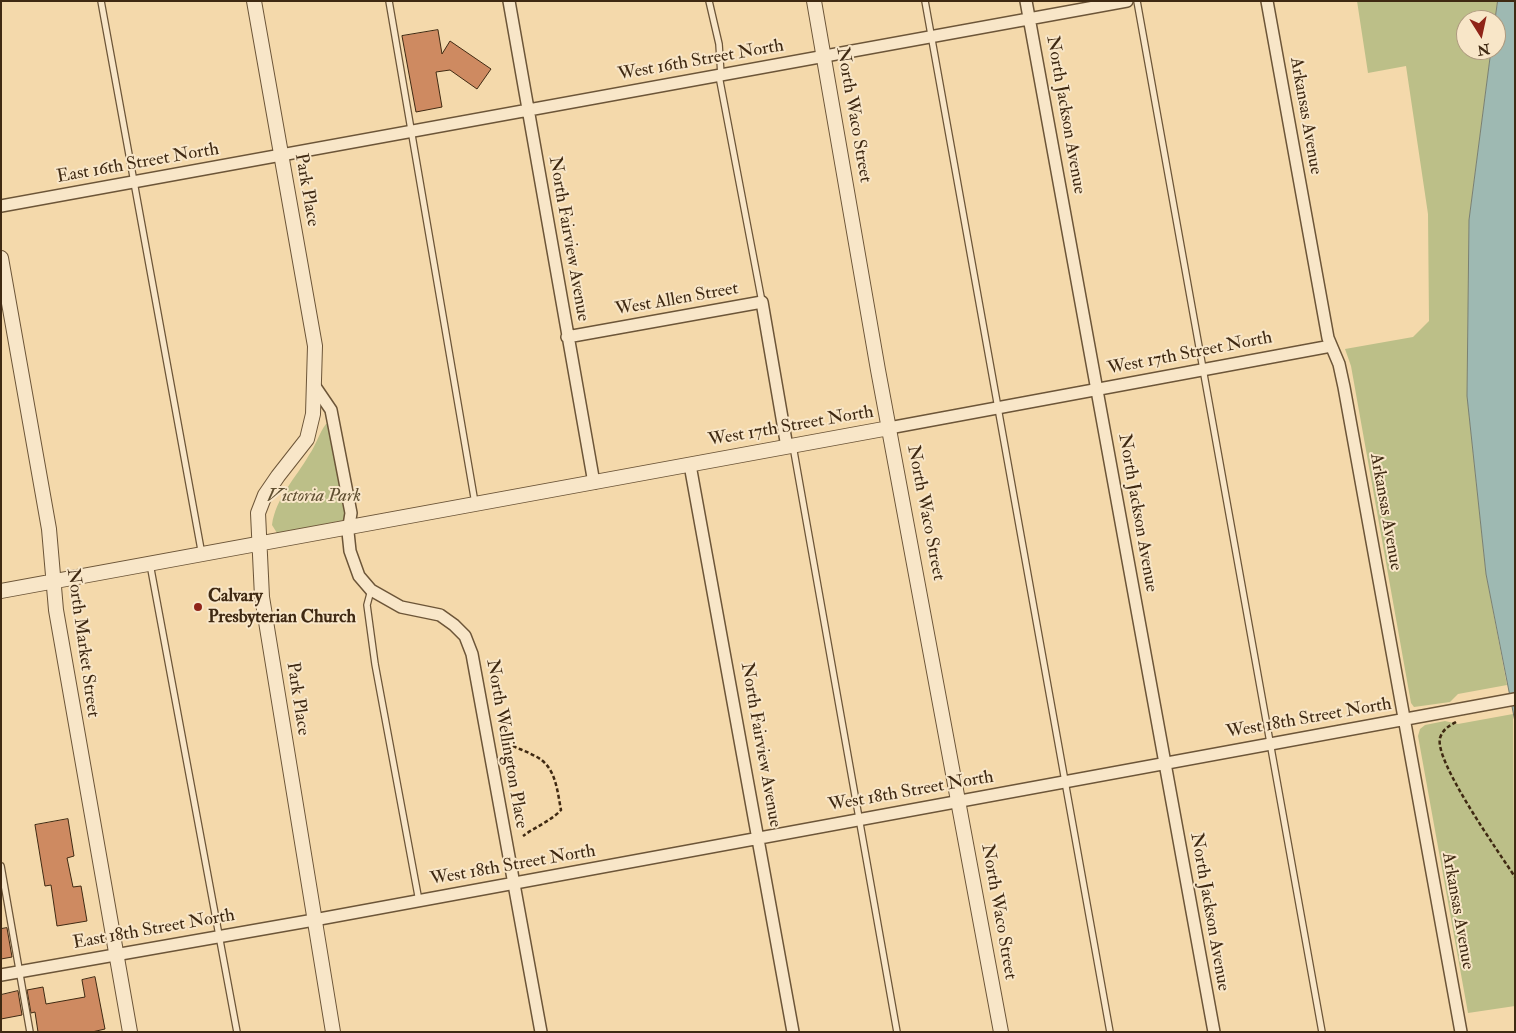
<!DOCTYPE html>
<style>
body{margin:0}
#map{position:relative;width:1516px;height:1033px;overflow:hidden;background:#f4d9ab;font-family:"IM FELL Double Pica",serif}
canvas{display:block}
.frame{position:absolute;inset:0;border:2px solid #3f2912;pointer-events:none}
.north{position:absolute;left:1456px;top:10px;width:50px;height:50px;box-sizing:border-box;background:#f8e6c8;border:1px solid #ae9a7f;border-radius:50%;rotate:170deg;font-size:14px;font-weight:700;line-height:20px;text-align:center;color:#3f2912}
.north::after{content:'';display:block;margin:auto;width:18px;height:22px;background:#8f2418;clip-path:polygon(50% 0,100% 100%,50% 72%,0 100%)}
</style>
<div id="map">
<canvas width="1516" height="1033"></canvas>
<div class="frame"></div>
<div class="north">N</div>
</div>
<script>
const ctx = document.querySelector('canvas').getContext('2d');
ctx.lineJoin = 'round';
function paint(path, color) {
  ctx.fillStyle = color;
  ctx.fill(path, 'evenodd');
}
function trace(path, color, width, dash) {
  ctx.strokeStyle = color;
  ctx.lineWidth = width;
  ctx.lineCap = dash ? 'butt' : 'round';
  ctx.setLineDash(dash || []);
  ctx.stroke(path);
}
function drawText(font, color, halo, rows, align = 'center') {
  ctx.font = font + ' "IM FELL Double Pica",serif';
  ctx.lineWidth = 4;
  ctx.setLineDash([]);
  ctx.textBaseline = 'middle';
  ctx.strokeStyle = halo;
  ctx.fillStyle = color;
  for (const [text, x, y, turn = 0] of rows) {
    ctx.save();
    ctx.translate(x, y);
    ctx.rotate((+turn || 0) * Math.PI / 180);
    ctx.textAlign = isNaN(turn) ? turn : align;
    if (halo) ctx.strokeText(text, 0, 0);
    ctx.fillText(text, 0, 0);
    ctx.restore();
  }
}
paint(new Path2D(`
 M1357 1H1498L1495 20H1466V50H1491L1469 220 1467 395 1486 574 1507 685 1458 694 1450 702 1414 707 1411 703 1351 366 1345 349 1413 337 1429 321 1428 214 1406 66 1368 73Z
 M326 424H330L347 514 345 520 277 533 272 525C276 497 296 478 309 455 316 445 319 433 326 424Z
 M1513 714 1515 1006 1468 1013 1418 736 1420 729 1425 725 1445 721 1458 724Z`), '#bcbf88');
const water = new Path2D(`
 M1498 1H1515V722L1486 574 1467 396 1469 220 1491 50H1496L1495 20Z`);
paint(water, '#9eb9b2');
trace(water, '#787f72', 1);
const building = new Path2D(`
 M438 30 442 54 450 41 491 69 477 89 450 70 436 72 442 107 416 112 402 36Z
 M68 819 74 856 67 858 73 887 81 886 87 921 57 926 51 885 45 886 35 825Z
 M7 928 12 957 1 959V929Z
 M95 977 105 1029 92 1032H38L35 1012 31 1013 27 990 43 987 46 1004 85 997 82 980Z
 M18 991 22 1015 1 1019V995Z`);
paint(building, '#ce8a61');
trace(building, '#3f2912', 1);
const service = new Path2D(`
 M101 1 202 555
 M389 1 475 503
 M709 1 719 44 721 75
 M925 1 1110 1032
 M1137 1 1322 1032
 M719 76 762 302
 M793 446 897 1032
 M150 564 237 1032
 M371 590 367 605 375 664 419 901
 M1 866 30 1032`);
const minor = new Path2D(`
 M509 1 594 483
 M1026 1 1214 1032
 M1267 1 1328 338 1339 364 1344 387 1461 1032
 M1 206 1127 1
 M567 337 762 302 787 447
 M314 385 331 410 351 513 348 532 350 551 359 576 371 590 401 607 440 615 454 625 465 636 472 654 541 1032
 M889 428 1331 346
 M690 465 793 1032
 M1 975 314 920 1515 699`);
const tertiary = new Path2D(`
 M254 1 315 346 313 414 307 439 278 476 265 495 258 513 262 597 333 1032
 M814 1 878 370 1001 1032
 M1 258 49 529 56 610 130 1032
 M1 591 889 428`);
trace(service, '#6c5538', 8);
trace(minor, '#6c5538', 14);
trace(tertiary, '#6c5538', 16);
trace(new Path2D(`
 M1456 722C1449 726 1443 729 1440 738 1434 761 1500 854 1515 877
 M507 743C516 748 526 751 535 756 556 766 557 790 561 810 551 821 535 827 523 836`), '#3f2912', 2.5, [4, 2.5]);
trace(service, '#f8e6c8', 5.5);
trace(minor, '#f8e6c8', 11);
trace(tertiary, '#f8e6c8', 14);
for (const [x, y, r, color] of [
 [198,607,5,"#8f2418"]
]) {
  const dot = new Path2D();
  dot.arc(x, y, r, 0, 2 * Math.PI);
  ctx.fillStyle = color;
  ctx.fill(dot);
  trace(dot, '#f8e6c8', 2);
}
drawText('18px', '#3f2912', '#f8e6c8', [
 ["West 16th Street North",701,61,-10],
 ["North Waco Street",853,115,80],
 ["North Jackson Avenue",1065,115,80],
 ["Arkansas Avenue",1305,116,80],
 ["East 16th Street North",138,164,-10],
 ["Park Place",306,190,80],
 ["North Fairview Avenue",568,239,80],
 ["West Allen Street",677,300,-10],
 ["West 17th Street North",1190,354,-11],
 ["West 17th Street North",791,427,-10],
 ["Arkansas Avenue",1385,512,80],
 ["North Waco Street",925,513,79],
 ["North Jackson Avenue",1137,513,80],
 ["North Market Street",82,643,82],
 ["Park Place",297,699,81],
 ["West 18th Street North",1309,719,-10],
 ["North Wellington Place",506,744,80],
 ["North Fairview Avenue",760,745,80],
 ["West 18th Street North",911,792,-10],
 ["West 18th Street North",513,866,-10],
 ["Arkansas Avenue",1457,911,80],
 ["North Waco Street",998,912,80],
 ["North Jackson Avenue",1209,912,80],
 ["East 18th Street North",154,930,-10]
]);
drawText('italic 18px', '#5e4e30', '#f8e6c8', [
 ["Victoria Park",314,497]
]);
drawText('bold 18px', '#3f2912', '#f8e6c8', [
 ["Calvary",208,597],
 ["Presbyterian Church",208,618]
], 'left');
</script>
